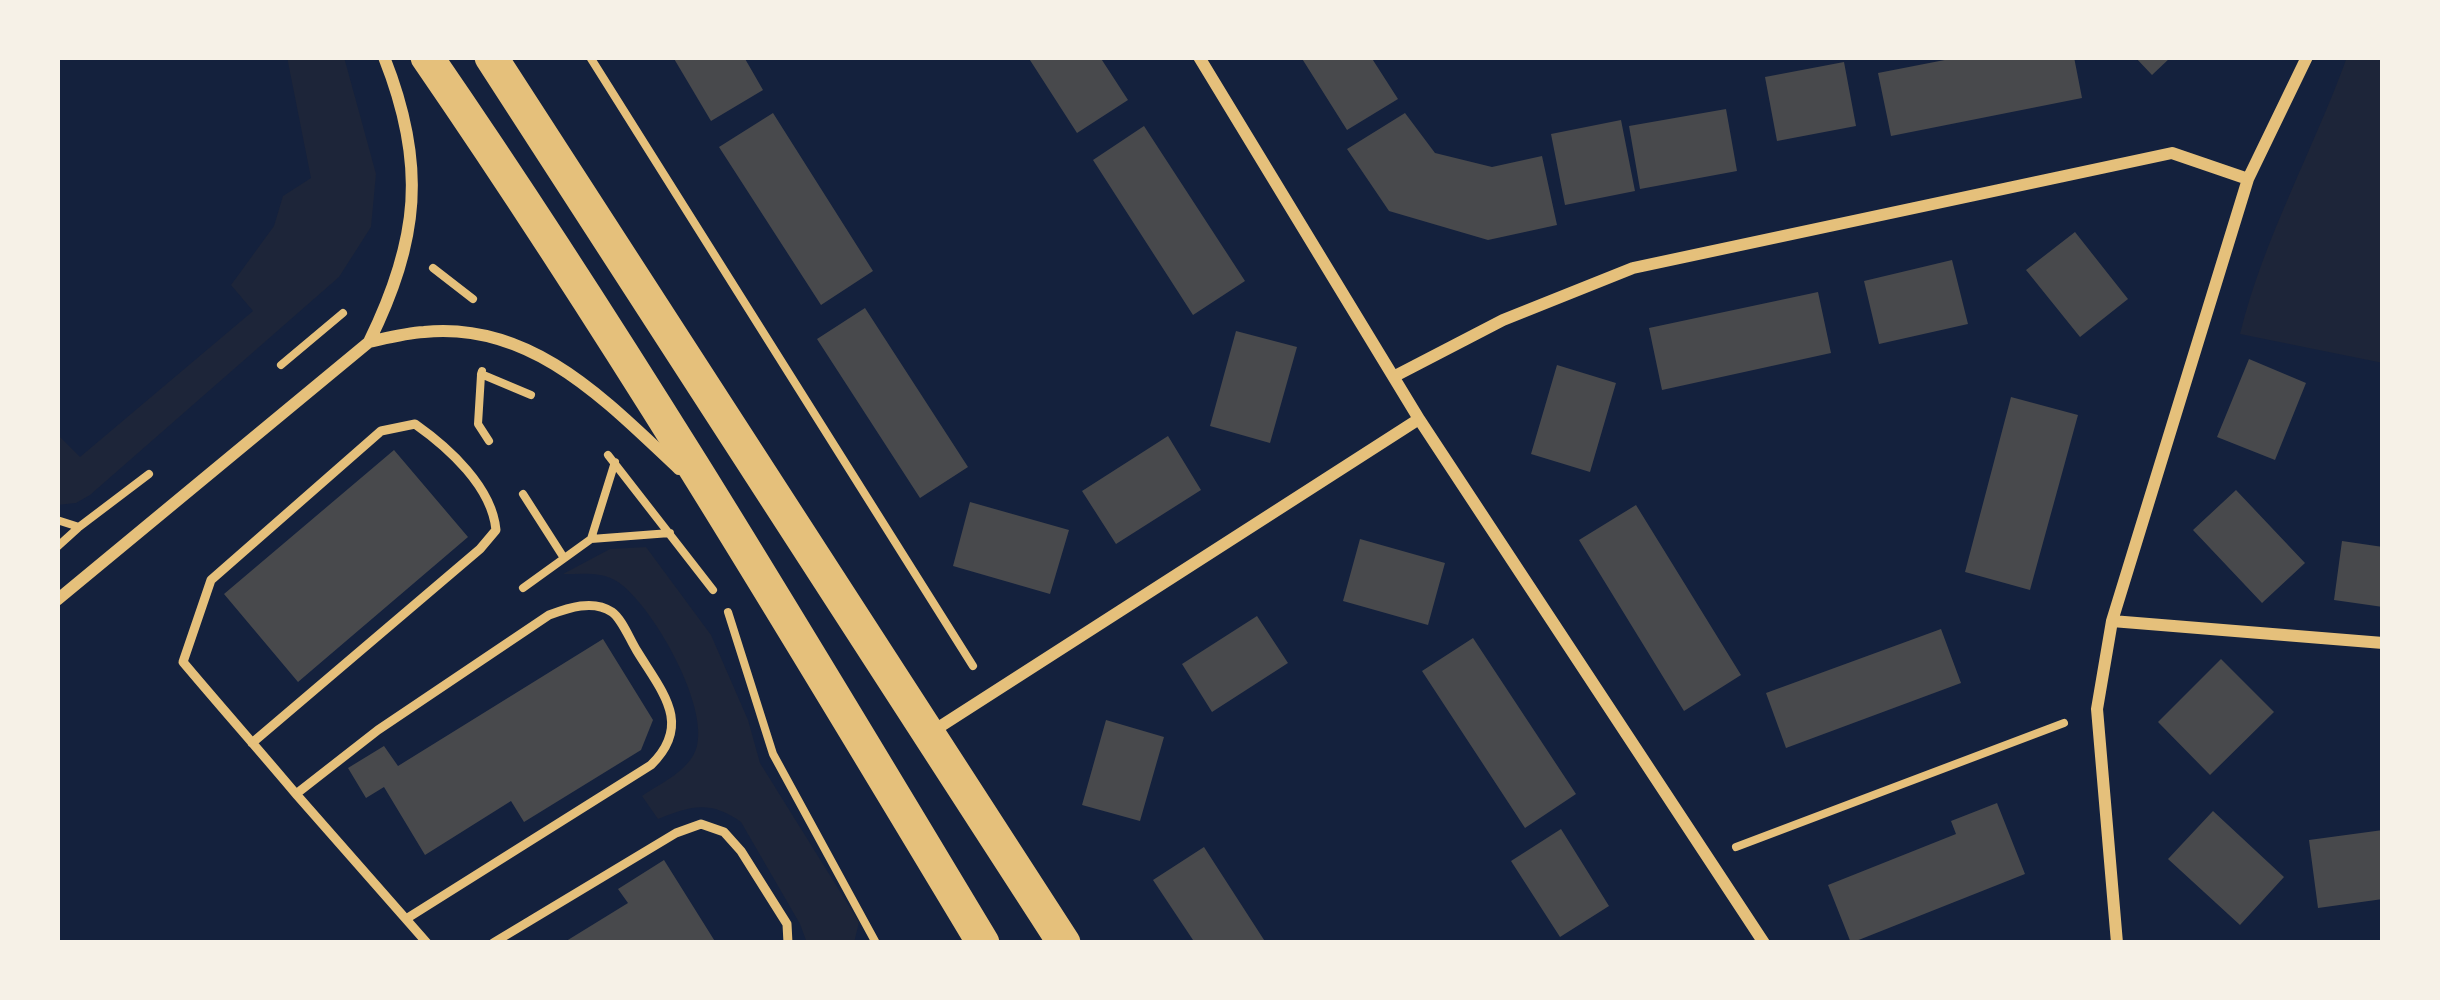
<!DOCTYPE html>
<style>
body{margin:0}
#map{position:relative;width:2440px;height:1000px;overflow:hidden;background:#14213d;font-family:"Varela Round",sans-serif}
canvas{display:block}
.frame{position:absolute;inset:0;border:60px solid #f6f1e7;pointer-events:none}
</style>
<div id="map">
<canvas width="2440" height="1000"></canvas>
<div class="frame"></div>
</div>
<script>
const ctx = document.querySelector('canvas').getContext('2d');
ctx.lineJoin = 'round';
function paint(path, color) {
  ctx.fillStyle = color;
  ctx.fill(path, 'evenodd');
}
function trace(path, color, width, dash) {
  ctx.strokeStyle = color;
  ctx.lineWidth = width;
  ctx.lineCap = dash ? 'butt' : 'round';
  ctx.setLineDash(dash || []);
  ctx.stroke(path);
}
paint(new Path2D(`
 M287 57H344L376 174 371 227 339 277 90 495 76 503 57 505V434L80 457 253 311 231 285 274 226 283 196 311 178Z
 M2347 57H2383V363L2240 334C2264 237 2313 151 2347 57Z
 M646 547 711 635 748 720 760 763 859 922 854 943H807L800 924 741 822C710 800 691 806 658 819L642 796C661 783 691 770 697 746 708 704 653 606 618 582 602 571 582 574 563 574L610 549Z`), '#1d2539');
paint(new Path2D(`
 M673 57H744L763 90 711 121Z
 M1028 57H1100L1128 100 1077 133Z
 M1301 57H1371L1398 99 1347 130Z
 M1960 57H2074L2082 98 1891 136 1878 73Z
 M2135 57H2171L2152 75Z
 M1844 62 1856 126 1777 141 1765 77Z
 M1726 109 1737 171 1640 189 1629 126Z
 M773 113 873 271 821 305 719 147Z
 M1405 113 1435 153 1492 167 1542 156 1557 225 1488 240 1389 211 1347 149Z
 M1621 120 1635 191 1565 205 1551 134Z
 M1144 126 1245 281 1193 315 1093 160Z
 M2075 232 2128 299 2080 337 2026 270Z
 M1952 260 1968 324 1879 344 1864 281Z
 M1818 292 1831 353 1662 390 1649 328Z
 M865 308 968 467 920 498 817 339Z
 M1236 331 1297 347 1270 443 1210 426Z
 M2249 359 2306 383 2275 460 2217 437Z
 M1557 365 1616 383 1590 472 1531 454Z
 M2011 397 2078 415 2030 590 1965 572Z
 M1168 436 1201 490 1116 544 1082 491Z
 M394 450 468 537 298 682 224 594Z
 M2236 490 2305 563 2262 603 2193 530Z
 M970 502 1069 530 1050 594 953 566Z
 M1636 505 1741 675 1684 711 1579 540Z
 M1360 539 1445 563 1428 625 1343 601Z
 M2342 541 2383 547V607L2334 600Z
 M1257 616 1288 663 1212 712 1182 664Z
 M1941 629 1961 683 1786 748 1766 693Z
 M1473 638 1576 794 1525 828 1422 671Z
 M603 639 653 720 641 750 524 822 511 801 425 855 384 787 366 798 348 768 384 746 398 766Z
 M2221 659 2274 712 2210 775 2158 722Z
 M1106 720 1164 737 1140 821 1082 805Z
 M1997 803 2025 874 1851 943 1828 885 1956 834 1951 821Z
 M2213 811 2284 877 2240 925 2168 859Z
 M1561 829 1609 906 1560 937 1511 861Z
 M2383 830V899L2318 908 2309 840Z
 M1204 847 1266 943H1195L1153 880Z
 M664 860 716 943H563L628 903 618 889Z`), '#48494c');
trace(new Path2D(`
 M590 57 973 666
 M433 268 473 299
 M281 365 343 313
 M482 371 481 374 531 395
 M481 375 478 424 489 441
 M608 455 713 590
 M523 494 564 558
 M57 520 79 527 149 474
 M591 539 670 533
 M57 547 78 528
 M523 588 591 539 615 462
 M728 612 773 754 876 943
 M1736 847 2064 723`), '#e5c07b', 8);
trace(new Path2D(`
 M252 743 480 549 496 530C492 487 449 448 415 424L381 431 211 580 183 662C220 706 259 750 296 794L427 943
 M296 794 378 730 549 615C568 608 593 599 612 612 622 619 630 640 637 651 662 692 693 724 651 765L406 919
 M493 943 676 833 701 824 724 832 741 851 787 924 788 943`), '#e5c07b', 9);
trace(new Path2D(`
 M1199 57 1419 419 1764 943
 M369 342C387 338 406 333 424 332 532 321 606 401 679 469
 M1395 376 1503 320 1633 268 2172 153 2248 179
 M57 600 369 342C419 240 427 165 384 57
 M2112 621 2383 643
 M930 733 1419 419
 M2117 943 2097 709 2112 621 2248 179 2307 57`), '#e5c07b', 12);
trace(new Path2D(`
 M427 57C625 345 803 644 983 943
 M491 57 1064 943`), '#e5c07b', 33);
</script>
